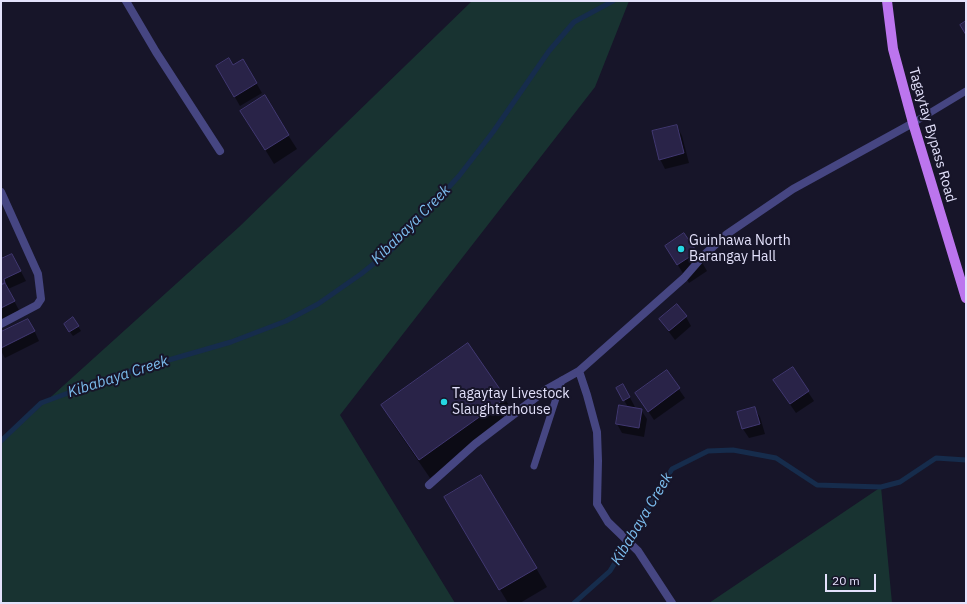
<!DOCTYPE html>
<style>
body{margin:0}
#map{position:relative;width:967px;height:604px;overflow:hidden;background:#171529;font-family:"IBM Plex Sans",sans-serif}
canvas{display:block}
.frame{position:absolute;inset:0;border:2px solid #e3e1fb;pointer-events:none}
.scale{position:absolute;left:825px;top:574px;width:51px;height:18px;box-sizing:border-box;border:2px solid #e3e1fb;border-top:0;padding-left:5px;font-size:12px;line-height:14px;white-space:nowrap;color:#e3e1fb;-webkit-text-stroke:3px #171529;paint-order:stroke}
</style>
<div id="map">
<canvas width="967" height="604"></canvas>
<div class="frame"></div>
<div class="scale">20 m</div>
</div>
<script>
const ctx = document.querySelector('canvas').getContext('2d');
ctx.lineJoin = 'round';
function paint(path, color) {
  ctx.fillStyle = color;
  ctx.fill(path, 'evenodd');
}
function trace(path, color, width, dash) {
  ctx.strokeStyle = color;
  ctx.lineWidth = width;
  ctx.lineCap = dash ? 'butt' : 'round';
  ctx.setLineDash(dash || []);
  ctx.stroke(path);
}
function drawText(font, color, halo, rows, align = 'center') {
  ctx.font = font + ' "IBM Plex Sans",sans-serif';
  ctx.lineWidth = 4;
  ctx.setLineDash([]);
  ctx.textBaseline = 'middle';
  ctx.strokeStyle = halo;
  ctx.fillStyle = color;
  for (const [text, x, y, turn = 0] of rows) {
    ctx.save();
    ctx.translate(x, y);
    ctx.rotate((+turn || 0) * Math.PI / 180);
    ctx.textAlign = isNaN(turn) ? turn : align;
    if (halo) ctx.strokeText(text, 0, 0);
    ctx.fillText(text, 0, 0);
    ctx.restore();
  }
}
paint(new Path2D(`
 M472 1H629L595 87 340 415 455 603H1V442L239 227Z
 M881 487 892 603H709Z`), '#183331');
paint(new Path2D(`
 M243 60 262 93 240 106 217 66H232Z
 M250 125 288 135 297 149 274 164Z
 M677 126 682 136 689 163 665 169 660 159Z
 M666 246 696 252 707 271 689 283Z
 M1 260 17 264 26 281 8 289 22 316 1 326Z
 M686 317 691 326 675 340 660 320Z
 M73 318 81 331 73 336 67 328Z
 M34 330 39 341 5 358 1 351V333Z
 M468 345 505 399 516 417 430 478 393 424 383 405Z
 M792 368 814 401 796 413 780 390Z
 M666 371 685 398 654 420 636 393Z
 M617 388 628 394 635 407 633 408 641 410 647 419 644 437 622 433 617 424 628 407Z
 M754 408 760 417 765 434 749 438 743 429 738 413Z
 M456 516 536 568 547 587 520 603H508Z`), '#0007');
trace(new Path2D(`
 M1 441 41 403 117 375 231 342 286 321 318 304 361 274 392 249 459 176 493 132 549 51 574 22 613 1
 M574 603 610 571 672 469 708 451 733 450 776 458 817 485 881 487 900 482 936 458 966 460`), '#162c4c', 5);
const building = new Path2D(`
 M966 21V35L960 25Z
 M229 58 233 65 243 59 257 83 234 97 216 66Z
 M265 95 289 135 265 150 240 111Z
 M677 125 684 153 659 160 652 131Z
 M684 233 697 252 677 265 665 246Z
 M12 254 21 271 4 279 5 283 1 285V259Z
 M5 283 15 301 1 308V285Z
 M677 304 687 316 669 331 659 319Z
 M73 317 79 326 69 332 64 324Z
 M28 319 35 331 1 348V332Z
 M468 343 506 398 419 460 381 405Z
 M793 367 809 391 790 404 773 380Z
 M667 370 680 388 648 412 635 393Z
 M623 384 630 397 623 401 616 388Z
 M619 405 642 409 639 428 616 424Z
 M755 407 760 424 742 429 737 412Z
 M481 475 537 568 499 590 444 497Z`);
paint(building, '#292348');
trace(building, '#413871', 1);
trace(new Path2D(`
 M913 123 966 91
 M534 466 562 380`), '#464682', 7);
trace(new Path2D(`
 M126 1 156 52 220 151
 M1 192 38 274 41 299 37 305 1 324
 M429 485 475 444 547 389 579 371
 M672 603 638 551 608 522 597 504 598 461 597 432 587 395 579 371 684 278 704 255 727 234 793 189 913 123`), '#464682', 8);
trace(new Path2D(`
 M887 1 893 49 913 123 966 298`), '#bc75ee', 10);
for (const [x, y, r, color] of [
 [681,249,4,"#25d7e3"],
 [444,402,4,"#25d7e3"]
]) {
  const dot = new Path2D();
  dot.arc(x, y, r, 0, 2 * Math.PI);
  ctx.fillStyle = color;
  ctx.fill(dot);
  trace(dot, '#171529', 1.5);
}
drawText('14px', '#e3e1fb', '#171529', [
 ["Tagaytay Bypass Road",932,135,74]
]);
drawText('14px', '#e3e1fb', '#171529', [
 ["Guinhawa North",689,241],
 ["Barangay Hall",689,257],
 ["Tagaytay Livestock",452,394],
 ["Slaughterhouse",452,410]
], 'left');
drawText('italic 15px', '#7cbdee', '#171529', [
 ["Kibabaya Creek",411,225,-45],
 ["Kibabaya Creek",118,377,-18],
 ["Kibabaya Creek",642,519,-59]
]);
</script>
